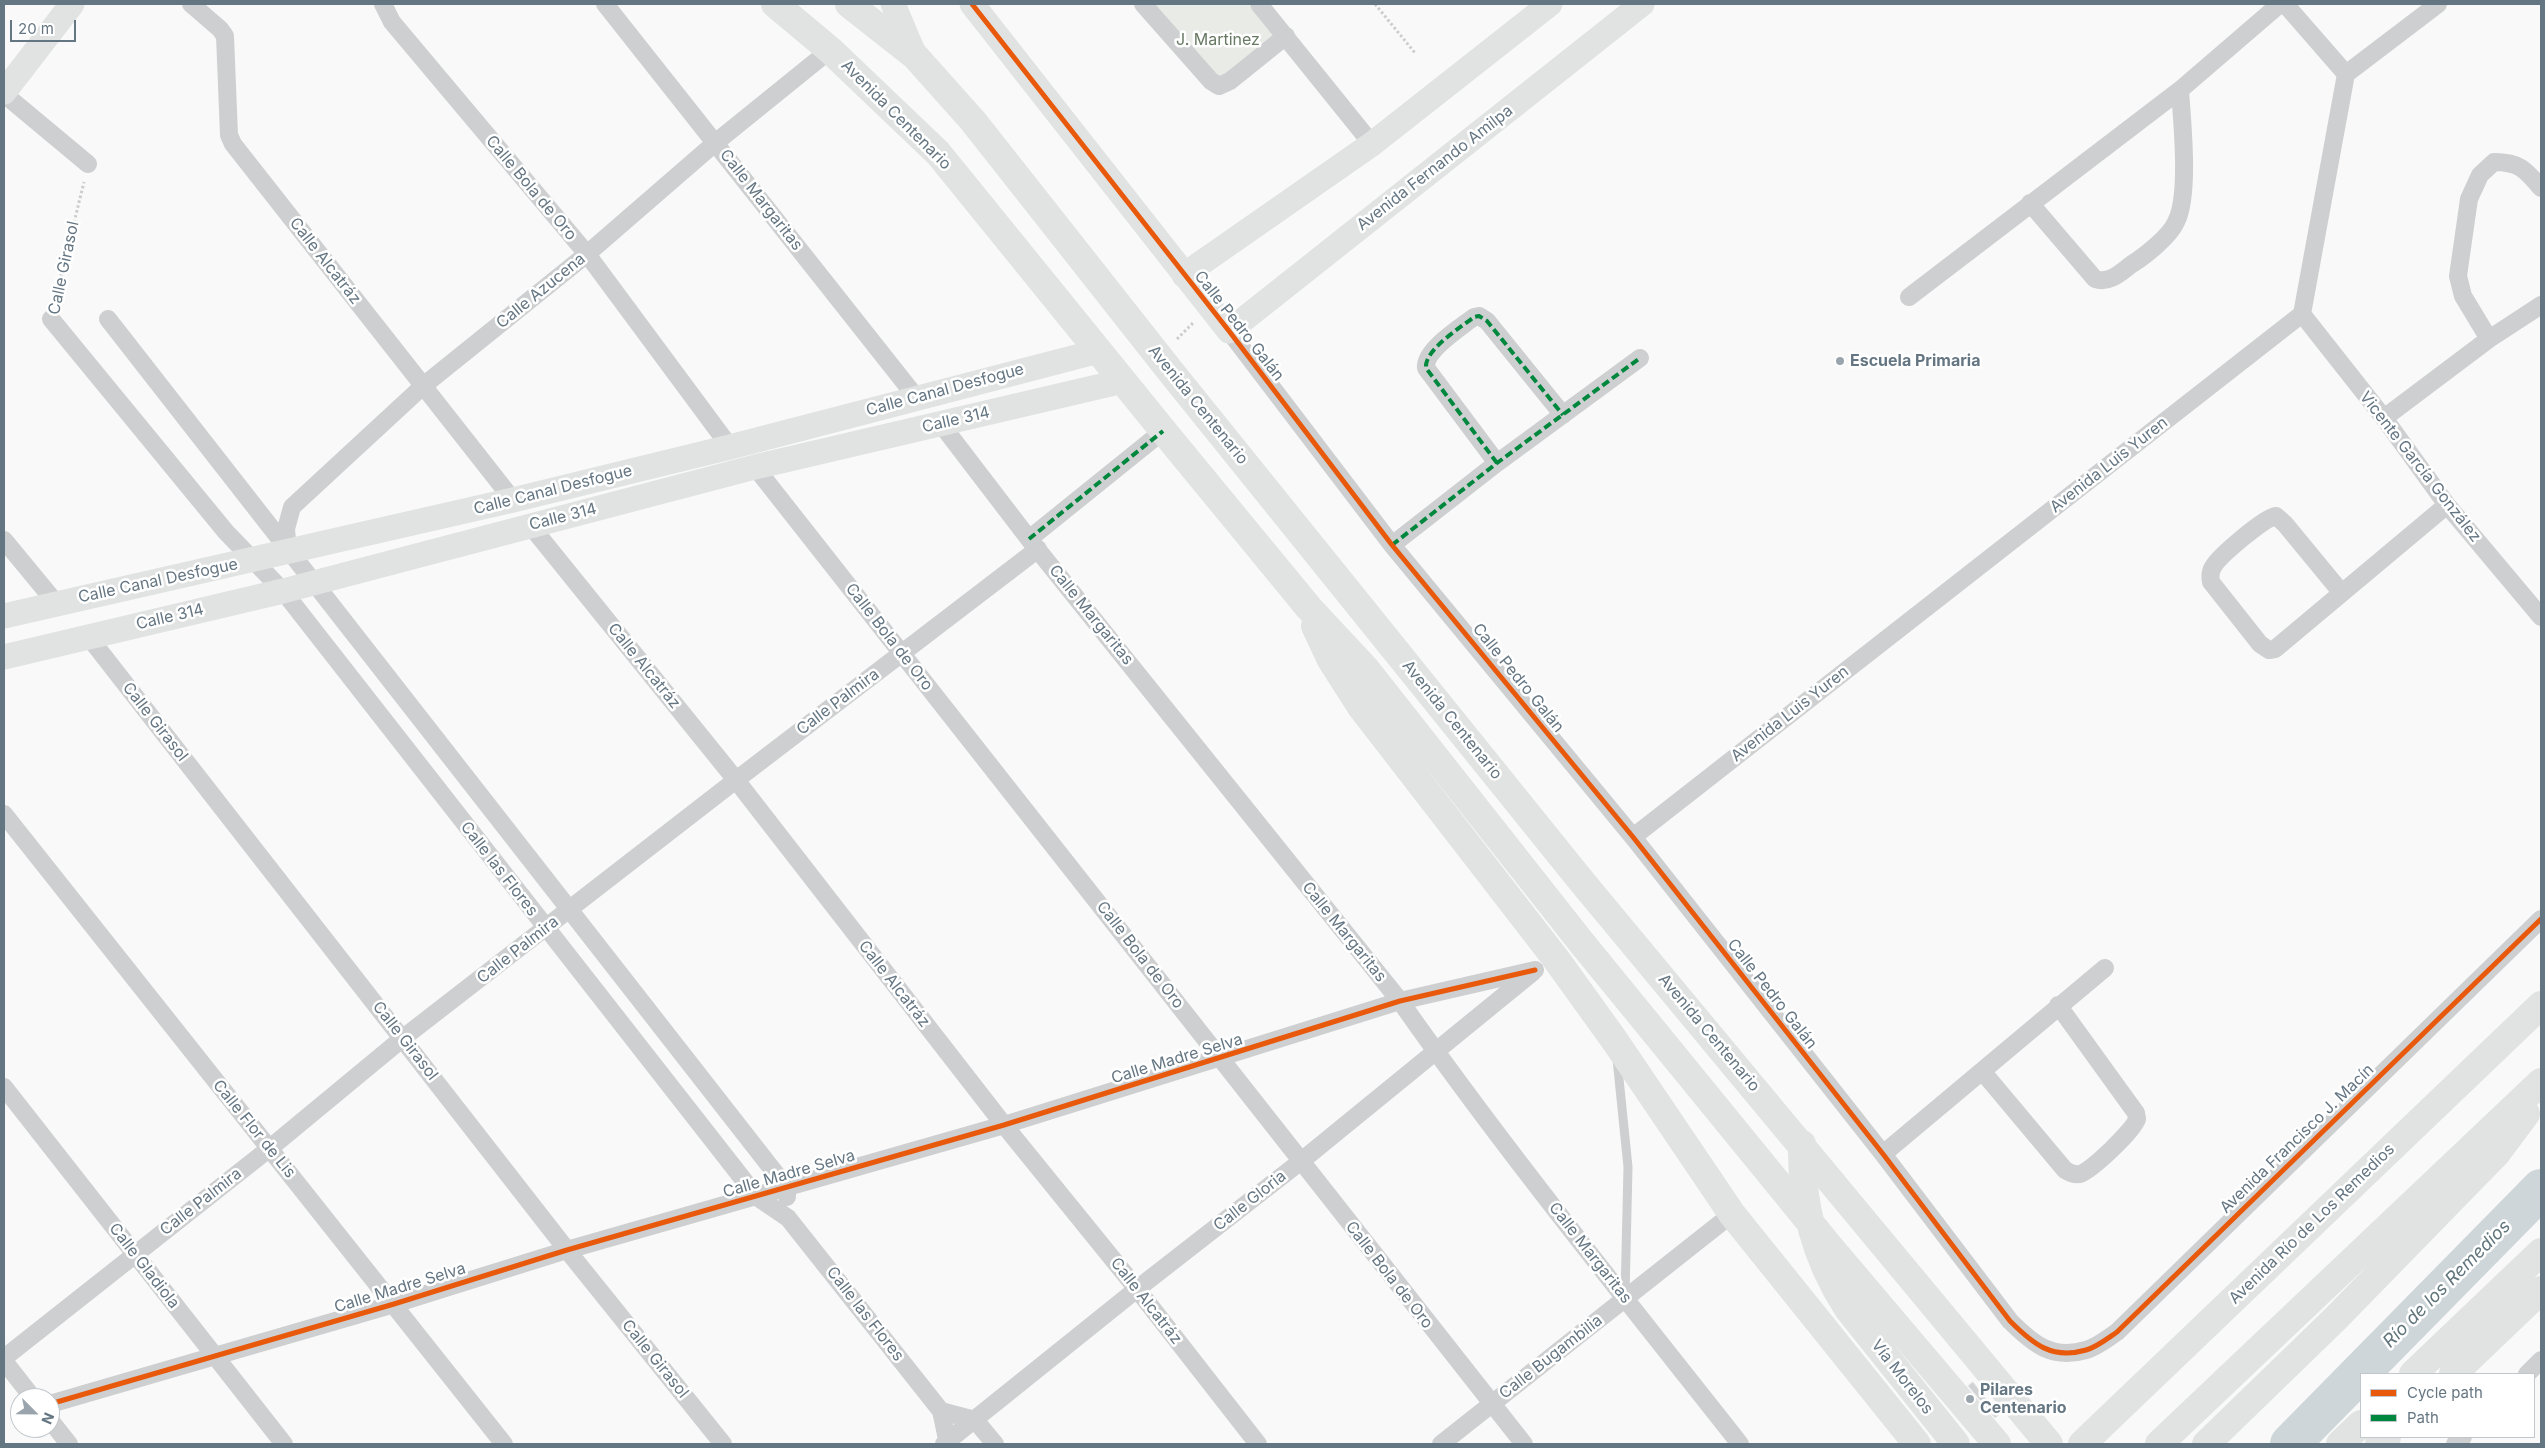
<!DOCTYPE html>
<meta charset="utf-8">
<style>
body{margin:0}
#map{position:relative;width:2545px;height:1448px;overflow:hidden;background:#f9f9f9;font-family:Inter,sans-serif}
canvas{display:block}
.frame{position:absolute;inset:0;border:5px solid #657683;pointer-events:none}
.legend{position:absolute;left:2360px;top:1373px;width:175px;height:65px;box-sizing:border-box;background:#fff;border:1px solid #c1c8cd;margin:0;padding:6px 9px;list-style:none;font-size:15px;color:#657683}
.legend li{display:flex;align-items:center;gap:10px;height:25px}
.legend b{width:25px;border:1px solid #c1c8cd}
.north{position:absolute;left:10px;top:1388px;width:50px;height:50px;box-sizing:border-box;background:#fff;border:1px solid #c1c8cd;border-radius:50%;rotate:113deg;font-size:14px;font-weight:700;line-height:20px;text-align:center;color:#657683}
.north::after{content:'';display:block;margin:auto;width:18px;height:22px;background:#99a4ac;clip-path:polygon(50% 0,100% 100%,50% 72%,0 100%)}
.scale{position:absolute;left:10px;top:20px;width:66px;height:22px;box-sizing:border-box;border:2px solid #657683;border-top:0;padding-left:6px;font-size:15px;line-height:18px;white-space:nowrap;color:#657683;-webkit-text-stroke:4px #fff;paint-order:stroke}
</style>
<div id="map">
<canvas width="2545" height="1448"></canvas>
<div class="frame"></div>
<ul class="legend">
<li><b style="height:6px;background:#e8590c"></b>Cycle path</li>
<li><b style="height:6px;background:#00873e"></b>Path</li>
</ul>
<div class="north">N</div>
<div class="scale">20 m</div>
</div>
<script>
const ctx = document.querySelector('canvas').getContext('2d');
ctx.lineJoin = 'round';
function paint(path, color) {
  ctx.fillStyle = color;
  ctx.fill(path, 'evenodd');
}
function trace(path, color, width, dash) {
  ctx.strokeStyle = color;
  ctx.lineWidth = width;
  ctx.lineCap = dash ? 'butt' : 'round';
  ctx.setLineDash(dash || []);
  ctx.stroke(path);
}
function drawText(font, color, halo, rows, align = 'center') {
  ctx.font = font + ' Inter,sans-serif';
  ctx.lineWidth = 5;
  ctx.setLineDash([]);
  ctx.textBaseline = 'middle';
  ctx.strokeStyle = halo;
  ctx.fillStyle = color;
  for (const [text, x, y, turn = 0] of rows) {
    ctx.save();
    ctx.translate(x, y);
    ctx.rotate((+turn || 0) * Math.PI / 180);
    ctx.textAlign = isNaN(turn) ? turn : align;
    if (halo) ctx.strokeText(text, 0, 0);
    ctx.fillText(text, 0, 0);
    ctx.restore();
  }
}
paint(new Path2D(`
 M1141 4H1248L1277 41 1211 90Z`), '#e8ebe6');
trace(new Path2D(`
 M2290 1444 2541 1189`), '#ced6d9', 40);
const building = new Path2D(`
 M1973 1382 1999 1415 1995 1418 1968 1386Z`);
paint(building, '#d0d2d3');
trace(building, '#e8e8e8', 1);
trace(new Path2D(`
 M1375 4 1415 53
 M55 300 84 182
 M1177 339 1194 322`), '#cbcccd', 3, [2.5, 2.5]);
trace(new Path2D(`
 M1617 1059 1628 1167 1625 1296`), '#cecfd0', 9);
trace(new Path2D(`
 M191 4 220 29 225 36 229 135 233 144 513 500
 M383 4 392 22 587 254 730 447
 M605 4 916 397
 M1143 4 1211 81 1219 86 1230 81 1286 36
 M1259 4 1372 144
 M2285 4 2346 74
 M4 94 88 164
 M2030 203 2095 279C2110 284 2121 272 2132 264 2145 256 2170 236 2176 222 2190 195 2182 121 2180 90
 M1909 297 2180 90 2280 4
 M2302 314 2384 418 2447 505 2541 617
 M51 319 226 532 283 591 757 1197 788 1218 941 1411 948 1444
 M108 319 787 1188V1197
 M1229 331 1392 545 1633 837 1883 1154 2010 1321C2033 1344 2052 1360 2086 1350 2097 1347 2108 1338 2117 1332L2541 919
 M2489 339 2463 296 2458 276 2469 199 2480 175 2494 162C2519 162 2525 169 2541 188
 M2384 418 2489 339 2541 305
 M941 424 1029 539 1400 1001C1507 1153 1625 1298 1740 1444
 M1497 463 1426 368C1424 350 1460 328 1474 317L1479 316 1487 321 1563 415
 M755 467 1524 1444
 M530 525 736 780 1004 1125 1137 1289 1258 1444
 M1029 539 1163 431
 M4 540 56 603
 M1392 545 1497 463 1640 358
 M288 552 286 529 292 507 423 386 587 254 715 143 830 50
 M2341 592 2285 524 2276 516C2264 518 2219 556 2213 567 2210 572 2210 577 2211 582L2260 644 2269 650 2275 649 2447 505
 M88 636 567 1250 723 1444
 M4 814 504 1444
 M1633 837 2302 314 2346 74 2438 4
 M1982 1071 2065 1170C2070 1173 2075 1175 2080 1174 2092 1170 2134 1130 2137 1119L2136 1113 2058 1005
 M4 1087 284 1444
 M1883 1154 2105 968
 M4 1358 270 1148 403 1038 736 780 1038 549
 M4 1361 33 1398
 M2527 1374 2541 1360
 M50 1404 394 1304 567 1250 1004 1125 1400 1001 1535 970
 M941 1411 975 1420 995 1444
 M50 1420 69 1444
 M944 1444 1137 1289 1300 1162 1533 972
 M1441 1444 1732 1214
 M2455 1444 2463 1437`), '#cecfd0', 18);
trace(new Path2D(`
 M893 4 915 56
 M972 4 1229 331 1642 4
 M4 92 72 4
 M1184 275 1372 144 1550 4
 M4 616 513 500 730 447 1099 351
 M4 657 283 591 755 467 1123 381`), '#e1e2e2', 25);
trace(new Path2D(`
 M775 4 830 50 938 153 1170 439 1309 608 1365 668 1581 942 1830 1247 1997 1444
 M849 4 915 56 973 121 1171 372 1583 883 2049 1444
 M1315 626 1331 660 1361 707 1556 959 1615 1041 1732 1214 1917 1444
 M1802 1144C1801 1205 1815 1258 1848 1309L1956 1444`), '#e1e2e2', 28);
trace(new Path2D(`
 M2413 1374 2541 1252
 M2453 1374 2541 1290
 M2082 1444 2541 1005
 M2159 1444 2541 1082
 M2206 1444 2335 1319 2497 1153 2526 1114
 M2340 1444 2361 1424
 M2379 1444 2387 1437`), '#e1e2e2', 28);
trace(new Path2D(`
 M1497 463 1426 368C1424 350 1460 328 1474 317L1479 316 1487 321 1563 415
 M1029 539 1163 431
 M1392 545 1497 463 1640 358`), '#00873e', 4, [8, 4]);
trace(new Path2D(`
 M972 4 1229 331 1392 545 1633 837 1883 1154 2010 1321C2033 1344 2052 1360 2086 1350 2097 1347 2108 1338 2117 1332L2541 919
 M50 1404 394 1304 567 1250 1004 1125 1400 1001 1535 970`), '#e8590c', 5);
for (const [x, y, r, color] of [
 [1840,361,5,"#99a4ac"],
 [1970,1399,5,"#99a4ac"]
]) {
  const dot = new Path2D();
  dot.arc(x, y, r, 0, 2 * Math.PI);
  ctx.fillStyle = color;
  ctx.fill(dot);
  trace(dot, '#fff', 2);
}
drawText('16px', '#687a64', '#fff', [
 ["J. Martinez",1218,40]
]);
drawText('16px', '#657683', '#fff', [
 ["Avenida Centenario",896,115,45],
 ["Avenida Fernando Amilpa",1435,168,-38],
 ["Calle Bola de Oro",531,188,50],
 ["Calle Margaritas",761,200,52],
 ["Calle Alcatráz",325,261,52],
 ["Calle Girasol",64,268,-78],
 ["Calle Azucena",541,291,-39],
 ["Calle Pedro Galán",1239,326,52],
 ["Calle Canal Desfogue",945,390,-15],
 ["Avenida Centenario",1198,405,51],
 ["Calle 314",956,420,-13],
 ["Avenida Luis Yuren",2109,465,-38],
 ["Vicente García González",2420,467,52],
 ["Calle Canal Desfogue",553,490,-14],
 ["Calle 314",563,517,-14],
 ["Calle Canal Desfogue",158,581,-12],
 ["Calle Margaritas",1091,615,51],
 ["Calle 314",170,617,-13],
 ["Calle Bola de Oro",889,637,52],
 ["Calle Alcatráz",644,666,51],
 ["Calle Pedro Galán",1518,678,51],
 ["Calle Palmira",838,702,-37],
 ["Avenida Luis Yuren",1790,714,-38],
 ["Avenida Centenario",1452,720,51],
 ["Calle Girasol",155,722,52],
 ["Calle las Flores",499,869,52],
 ["Calle Margaritas",1344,932,51],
 ["Calle Palmira",518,950,-38],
 ["Calle Bola de Oro",1140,955,52],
 ["Calle Alcatráz",894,984,52],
 ["Calle Pedro Galán",1772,994,52],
 ["Avenida Centenario",1709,1033,50],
 ["Calle Girasol",405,1041,52],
 ["Calle Madre Selva",1177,1059,-17],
 ["Calle Flor de Lis",254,1129,51],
 ["Avenida Francisco J. Macín",2297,1139,-44],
 ["Calle Madre Selva",789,1174,-16],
 ["Calle Gloria",1250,1201,-38],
 ["Calle Palmira",201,1202,-38],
 ["Avenida Río de Los Remedios",2312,1224,-44],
 ["Calle Margaritas",1590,1253,52],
 ["Calle Gladiola",144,1266,52],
 ["Calle Bola de Oro",1389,1275,52],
 ["Calle Madre Selva",400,1288,-17],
 ["Calle Alcatráz",1146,1301,52],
 ["Calle las Flores",865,1314,52],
 ["Calle Bugambilia",1551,1357,-38],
 ["Calle Girasol",655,1359,51],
 ["Vía Morelos",1902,1377,52]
]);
drawText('bold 16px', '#657683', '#fff', [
 ["Escuela Primaria",1850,361],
 ["Pilares",1980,1390],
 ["Centenario",1980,1408]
], 'left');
drawText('italic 18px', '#60757c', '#fff', [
 ["Río de los Remedios",2447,1284,-45]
]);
</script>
